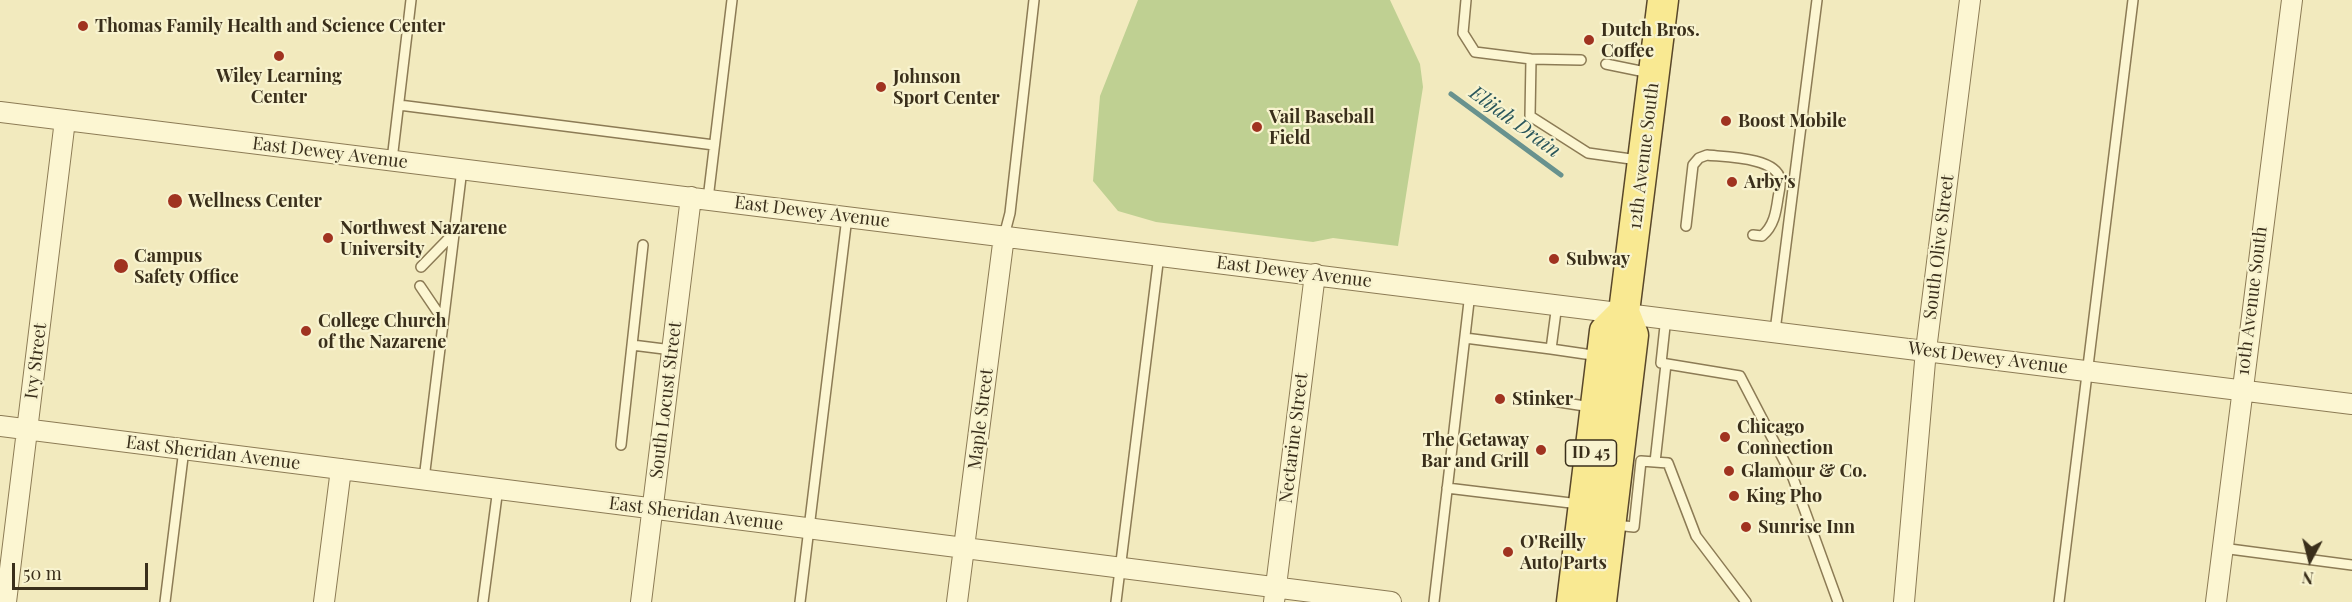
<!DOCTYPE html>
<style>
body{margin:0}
#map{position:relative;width:2352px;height:602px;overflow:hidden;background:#f2eabe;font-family:"Playfair Display",serif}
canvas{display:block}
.north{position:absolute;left:2280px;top:530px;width:60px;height:60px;-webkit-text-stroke:4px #f8f3cf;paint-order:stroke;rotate:187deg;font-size:16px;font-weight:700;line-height:24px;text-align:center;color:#3a2f1b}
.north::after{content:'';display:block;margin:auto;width:21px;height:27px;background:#3a2f1b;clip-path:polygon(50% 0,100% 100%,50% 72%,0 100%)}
.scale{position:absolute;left:12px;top:563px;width:136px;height:27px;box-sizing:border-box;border:3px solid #3a2f1b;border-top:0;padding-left:8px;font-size:18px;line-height:21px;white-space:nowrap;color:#3a2f1b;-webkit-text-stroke:4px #f8f3cf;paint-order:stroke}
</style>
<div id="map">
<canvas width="2352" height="602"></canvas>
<div class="north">N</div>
<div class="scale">50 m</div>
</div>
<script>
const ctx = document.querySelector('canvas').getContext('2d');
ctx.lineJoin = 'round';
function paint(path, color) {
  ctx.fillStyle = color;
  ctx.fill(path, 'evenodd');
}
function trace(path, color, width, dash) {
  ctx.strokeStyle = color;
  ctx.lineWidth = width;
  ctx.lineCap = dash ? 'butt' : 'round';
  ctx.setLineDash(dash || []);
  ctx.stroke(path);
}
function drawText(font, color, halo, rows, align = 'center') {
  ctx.font = font + ' "Playfair Display",serif';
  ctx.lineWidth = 4.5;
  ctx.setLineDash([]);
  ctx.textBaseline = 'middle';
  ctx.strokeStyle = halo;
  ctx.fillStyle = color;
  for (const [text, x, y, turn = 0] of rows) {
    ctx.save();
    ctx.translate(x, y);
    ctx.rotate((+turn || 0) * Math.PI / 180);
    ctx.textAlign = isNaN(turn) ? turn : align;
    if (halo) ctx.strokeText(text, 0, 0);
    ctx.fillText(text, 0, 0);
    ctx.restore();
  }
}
paint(new Path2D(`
 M1138 0H1390L1420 64 1423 87 1398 246 1333 238 1313 242 1156 222 1118 211 1093 181 1100 96Z`), '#bfd092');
trace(new Path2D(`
 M1451 94 1561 175`), '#68928e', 5);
const lane = new Path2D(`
 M1466 0 1463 33 1475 52 1531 59 1581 60
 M1531 59 1530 116 1588 153 1638 160
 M1606 64 1650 73
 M399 105 714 145
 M392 160 411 0
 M708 199 732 0
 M1686 226 1693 165 1699 158 1707 155C1724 157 1776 157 1780 179 1781 184 1779 192 1778 198 1776 212 1774 226 1762 236L1753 235
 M1004 236 1010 213 1034 0
 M421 267 454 233
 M420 286 443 320
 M1666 317 1661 363 1740 376 1793 478 1838 602
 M1775 331 1817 0
 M1465 338 1551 349 1557 304
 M632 345 672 350
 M1551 349 1599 356
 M1540 399 1591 407
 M621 445 643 245
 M1655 462 1666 364
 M424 479 462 169
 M1447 488 1579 504
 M1615 525 1634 527 1641 461 1668 463 1696 536 1746 602
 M2222 548 2352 565
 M165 602 184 449
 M483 602 498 488
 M800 602 847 217
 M1116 602 1159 255
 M1434 602 1470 293
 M2059 602 2133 0`);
const street = new Path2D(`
 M0 112 2352 404
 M0 426 1391 602
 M6 602 65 120
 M324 602 341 469
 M641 602 691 197
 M957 602 1004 236
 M1274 602 1315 274
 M1904 602 1926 350 1970 0
 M2216 602 2292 0`);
const primary = new Path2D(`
 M1572 602 1605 331 1624 312
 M1601 602 1633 335 1624 312 1663 0`);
trace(lane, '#8c7b55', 12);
trace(street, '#8c7b55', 22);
trace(primary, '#59472a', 33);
trace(lane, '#fcf6d2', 9);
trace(street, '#fcf6d2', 20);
trace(primary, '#f9e992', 30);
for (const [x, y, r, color] of [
 [83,26,6,"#a03320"],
 [1589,40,6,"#a03320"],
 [279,56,6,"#a03320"],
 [881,87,6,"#a03320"],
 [1726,121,6,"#a03320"],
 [1257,127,6,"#a03320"],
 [1732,182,6,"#a03320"],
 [175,201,8,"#a03320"],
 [328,238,6,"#a03320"],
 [1554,259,6,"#a03320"],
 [121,266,8,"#a03320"],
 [306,331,6,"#a03320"],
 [1500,399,6,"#a03320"],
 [1725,437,6,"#a03320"],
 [1541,450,6,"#a03320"],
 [1729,471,6,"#a03320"],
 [1734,496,6,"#a03320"],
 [1746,527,6,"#a03320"],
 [1508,552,6,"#a03320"]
]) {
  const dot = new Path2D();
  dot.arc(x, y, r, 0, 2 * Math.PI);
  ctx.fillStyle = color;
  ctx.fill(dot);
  trace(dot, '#f8f3cf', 2);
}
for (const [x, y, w] of [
 [1591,453,51]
]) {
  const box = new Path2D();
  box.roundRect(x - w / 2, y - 13, w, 26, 4.5);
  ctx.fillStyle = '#f8f3cf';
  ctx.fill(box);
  trace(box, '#3a2f1b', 1.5);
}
drawText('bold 16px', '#3a2f1b', null, [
 ["ID 45",1591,453]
]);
drawText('bold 18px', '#3a2f1b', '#f8f3cf', [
 ["Thomas Family Health and Science Center",95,26],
 ["Dutch Bros.",1601,30],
 ["Coffee",1601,51],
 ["Wiley Learning",279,76,"center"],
 ["Center",279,97,"center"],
 ["Johnson",893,77],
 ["Sport Center",893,98],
 ["Vail Baseball",1269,117],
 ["Field",1269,138],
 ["Boost Mobile",1738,121],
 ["Arby's",1744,182],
 ["Wellness Center",188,201],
 ["Northwest Nazarene",340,228],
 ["University",340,249],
 ["Campus",134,256],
 ["Safety Office",134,277],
 ["Subway",1566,259],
 ["College Church",318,321],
 ["of the Nazarene",318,342],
 ["Stinker",1512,399],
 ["Chicago",1737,427],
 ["Connection",1737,448],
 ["The Getaway",1529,440,"right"],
 ["Bar and Grill",1529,461,"right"],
 ["Glamour & Co.",1741,471],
 ["King Pho",1746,496],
 ["Sunrise Inn",1758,527],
 ["O'Reilly",1520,542],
 ["Auto Parts",1520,563]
], 'left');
drawText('18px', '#3a2f1b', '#f8f3cf', [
 ["East Dewey Avenue",330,153,7],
 ["12th Avenue South",1644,156,-83],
 ["East Dewey Avenue",812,212,7],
 ["South Olive Street",1939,247,-83],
 ["East Dewey Avenue",1294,272,7],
 ["10th Avenue South",2252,301,-83],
 ["West Dewey Avenue",1988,358,7],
 ["Ivy Street",36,361,-83],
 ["South Locust Street",666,400,-83],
 ["Maple Street",981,419,-83],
 ["Nectarine Street",1294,438,-83],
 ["East Sheridan Avenue",213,453,7],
 ["East Sheridan Avenue",696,514,7]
]);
drawText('italic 20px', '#29565b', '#f8f3cf', [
 ["Elijah Drain",1515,122,36]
]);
</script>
